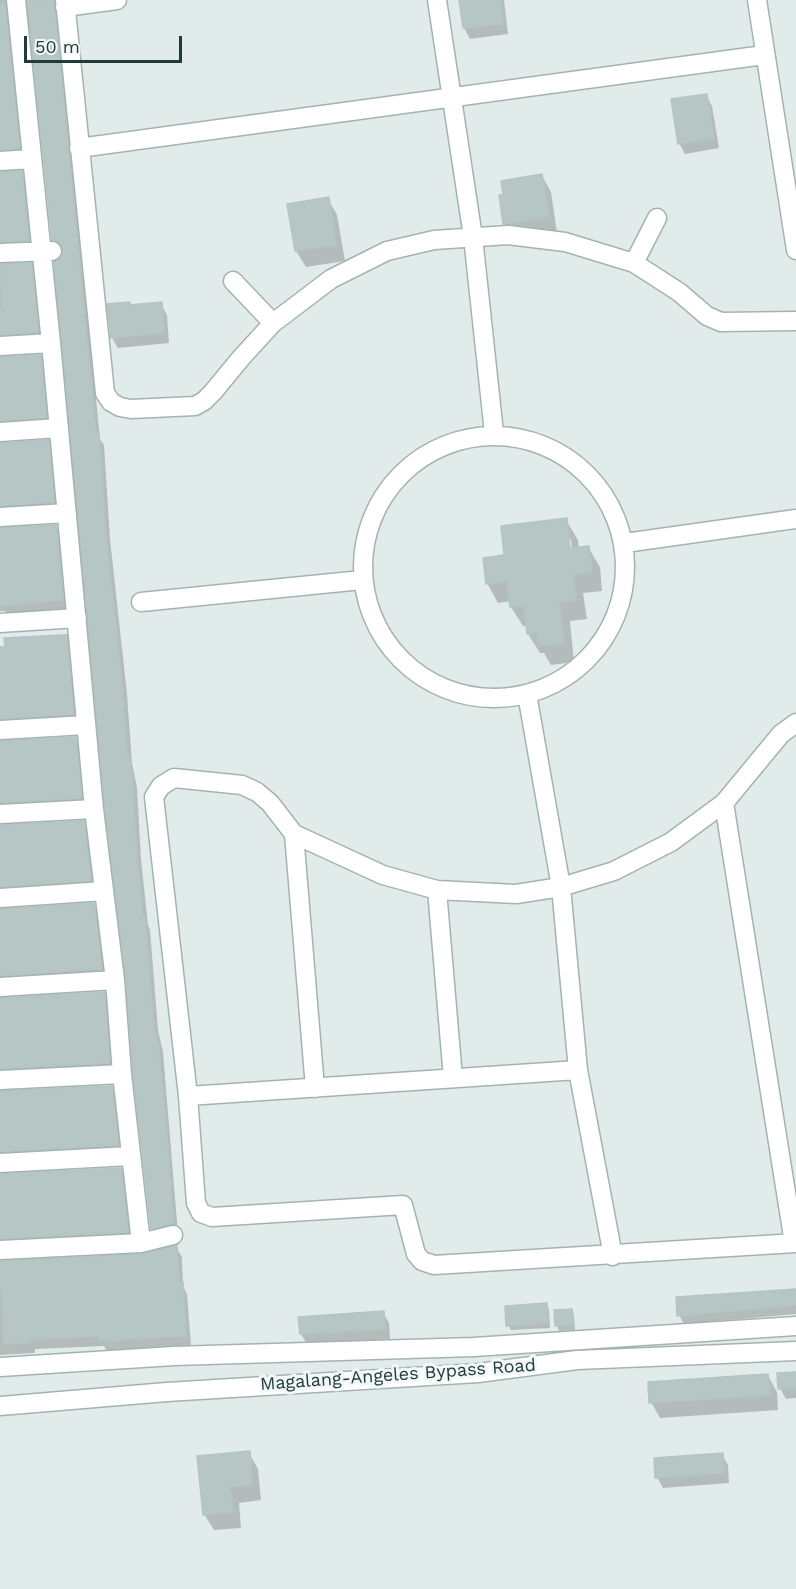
<!DOCTYPE html>
<style>
body{margin:0}
#map{position:relative;width:796px;height:1589px;overflow:hidden;background:#e1ebea;font-family:"Work Sans",sans-serif}
canvas{display:block}
.scale{position:absolute;left:24px;top:36px;width:158px;height:27px;box-sizing:border-box;border:3px solid #213b3c;border-top:0;padding-left:8px;font-size:18px;line-height:21px;white-space:nowrap;color:#213b3c;-webkit-text-stroke:4px #f1f8f7;paint-order:stroke}
</style>
<div id="map">
<canvas width="796" height="1589"></canvas>
<div class="scale">50 m</div>
</div>
<script>
const ctx = document.querySelector('canvas').getContext('2d');
ctx.lineJoin = 'round';
function paint(path, color) {
  ctx.fillStyle = color;
  ctx.fill(path, 'evenodd');
}
function trace(path, color, width, dash) {
  ctx.strokeStyle = color;
  ctx.lineWidth = width;
  ctx.lineCap = dash ? 'butt' : 'round';
  ctx.setLineDash(dash || []);
  ctx.stroke(path);
}
function drawText(font, color, halo, rows, align = 'center') {
  ctx.font = font + ' "Work Sans",sans-serif';
  ctx.lineWidth = 6;
  ctx.setLineDash([]);
  ctx.textBaseline = 'middle';
  ctx.strokeStyle = halo;
  ctx.fillStyle = color;
  for (const [text, x, y, turn = 0] of rows) {
    ctx.save();
    ctx.translate(x, y);
    ctx.rotate((+turn || 0) * Math.PI / 180);
    ctx.textAlign = isNaN(turn) ? turn : align;
    if (halo) ctx.strokeText(text, 0, 0);
    ctx.fillText(text, 0, 0);
    ctx.restore();
  }
}
paint(new Path2D(`
 M0 0H18L25 158 0 161Z
 M29 0H57L100 439 104 445 110 539 127 694 132 763 137 788 141 859 148 925 150 930 158 1030 163 1052 178 1234 158 1238 152 1228 63 258 64 251 59 250 53 239Z
 M461 0H504L508 34 470 39 464 28Z
 M706 95 712 106 719 148 685 154 679 143Z
 M21 172 27 182 34 250 0 253V173Z
 M542 176 551 192 557 233 514 240 505 224Z
 M328 199 337 215 345 261 306 267 296 251 289 205Z
 M31 265 36 275 43 342 0 347V266Z
 M161 304 167 315 169 343 118 348 112 338 131 307Z
 M40 356 46 366 51 427 0 433V359Z
 M48 441 54 451 59 512 0 518V445Z
 M566 520 578 540 579 548 588 547 600 567 602 591 583 593 587 619 570 621 574 662 551 665 544 653H540L528 634V626H523L511 607V601L498 603 487 583 506 557ZM568 539H571L573 555H570Z
 M56 526 61 536 68 610 7 615 5 611H0V530Z
 M66 637 72 646 79 724 0 731V649Z
 M75 738 81 748 86 808 0 816V743Z
 M83 822 89 832 96 890 0 900V827Z
 M93 904 99 914 107 979 0 989V911Z
 M104 993 110 1003 115 1073 0 1082V1000Z
 M111 1087 117 1097 123 1155 0 1165V1093Z
 M120 1169 126 1179 133 1242 0 1252V1176Z
 M176 1247 182 1257 183 1286 187 1294 191 1345 137 1350H106L104 1346 35 1349V1353L0 1355V1263L142 1256Z
 M796 1290V1314L684 1324 679 1315Z
 M546 1304 549 1309 550 1328 511 1330 508 1325Z
 M572 1310 574 1315 575 1330 559 1331 557 1326Z
 M383 1313 389 1323 390 1339 307 1344 301 1334Z
 M796 1373V1398L786 1399 780 1388Z
 M768 1376 777 1392 778 1410 660 1418 651 1402Z
 M249 1453 258 1469 261 1500 239 1503 241 1528 214 1530 204 1514Z
 M722 1455 728 1465 729 1483 663 1488 657 1477Z`), '#0003');
const building = new Path2D(`
 M54 0 96 434H99L105 527 122 683 127 756H129L132 776 136 848 143 918H145L153 1019 156 1040H158L169 1159 173 1224 151 1229 133 1073 126 979 105 808 54 262 62 257 63 250 58 241 52 240 27 1Z
 M459 0H500L503 24 463 28Z
 M0 4H5L20 148 0 150Z
 M707 94 714 138 678 144 671 99Z
 M22 171 29 241 0 242V172Z
 M542 174 549 217 503 224 499 195H503L501 181Z
 M329 197 336 245 295 251 287 204Z
 M32 263 39 332 0 335V308H2L0 264Z
 M130 302V305L162 302 164 333 111 338 107 304Z
 M41 355 47 418 0 421V357Z
 M49 440 54 502 0 506V443Z
 M567 518 570 548 589 546 592 572 573 574 576 600 559 602 564 643 538 646 537 633 527 634 524 606 510 607 507 581 486 584 483 558 504 555 501 526Z
 M56 525 63 600 0 606V528Z
 M61 635H67L74 714 0 719V647H5L4 638Z
 M76 737 82 798 0 803V741Z
 M84 821 91 881 0 887V825Z
 M94 903 102 969 0 976V909Z
 M105 992 110 1063 0 1069V998Z
 M112 1086 119 1145 0 1152V1091Z
 M121 1168 128 1232 0 1239V1174Z
 M177 1245 179 1282H183L186 1336 99 1341V1336L65 1338 30 1339V1343L4 1344 2 1290H0V1261L142 1254Z
 M796 1289V1305L677 1316 676 1297Z
 M547 1303 548 1323 506 1326 505 1306Z
 M572 1309 574 1325 555 1326 554 1310Z
 M384 1311 385 1329 300 1334 298 1317Z
 M796 1372V1388L778 1389 777 1373Z
 M768 1374 770 1395 649 1403 648 1382Z
 M250 1451 252 1485 230 1487 233 1512 203 1515 197 1456Z
 M723 1453 724 1473 655 1478 654 1458Z`);
paint(building, '#b6c6c4');
trace(building, '#b3c5c3', 1.5);
const minor = new Path2D(`
 M16 0 51 343 94 809 115 980 122 1074 141 1243
 M65 0 105 393 111 402 120 407 131 409 195 406 204 401 213 392 241 358 273 323 331 279 387 251 434 240 508 235 565 242 634 263 679 292 707 316 721 322 796 321
 M437 0 473 237 494 433
 M757 0 796 250
 M65 7 117 0
 M79 148 764 55
 M0 161 32 159
 M0 253 52 251
 M634 263 657 218
 M233 281 273 323
 M0 346 51 343
 M0 432 58 428
 M363 567a131 131 0 1 1 262 0a131 131 0 1 1-262 0Z
 M0 517 67 513
 M625 543 796 519
 M141 602 362 580
 M0 623 77 618
 M527 694 561 887 578 1070 613 1256
 M796 723 781 734 724 803 671 842 614 871 561 887 516 894 437 890 383 875 294 834 270 803 257 792 242 785 174 778 161 786 154 797 188 1096 196 1203 201 1213 212 1217 403 1205 416 1254 422 1261 434 1265 796 1243
 M0 730 86 725
 M724 803 794 1243
 M0 814 94 809
 M294 834 315 1088
 M437 890 453 1078
 M0 898 104 891
 M0 987 115 980
 M0 1080 122 1074
 M188 1096 578 1070
 M0 1163 130 1156
 M0 1250 141 1243 173 1235
 M0 1367 174 1356 474 1347 796 1326
 M0 1406 167 1392 478 1373 577 1360 796 1351`);
trace(minor, '#a4b3b2', 21);
trace(minor, '#fff', 18);
drawText('18px', '#213b3c', '#f1f8f7', [
 ["Magalang-Angeles Bypass Road",398,1375,-4]
]);
</script>
